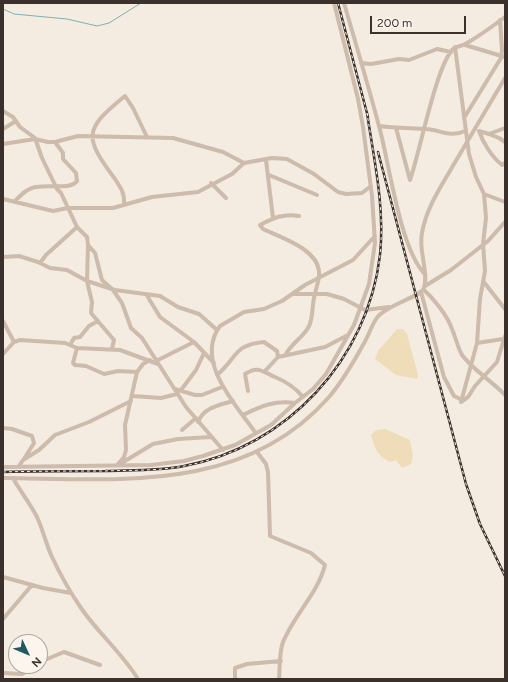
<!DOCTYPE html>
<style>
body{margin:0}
#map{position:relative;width:508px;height:682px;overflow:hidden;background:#f4ebe1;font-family:Figtree,sans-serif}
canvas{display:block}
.frame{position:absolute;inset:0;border:4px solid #3b302b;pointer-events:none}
.north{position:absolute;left:8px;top:634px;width:40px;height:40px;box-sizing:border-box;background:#fbf5ee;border:1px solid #aea6a0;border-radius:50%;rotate:134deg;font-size:11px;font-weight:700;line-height:16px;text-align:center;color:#3b302b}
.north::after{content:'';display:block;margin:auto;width:14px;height:18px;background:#1f5a5e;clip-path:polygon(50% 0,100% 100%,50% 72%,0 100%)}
.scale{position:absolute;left:370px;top:16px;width:96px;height:18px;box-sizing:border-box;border:2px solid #3b302b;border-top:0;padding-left:5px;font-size:12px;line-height:14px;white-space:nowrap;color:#3b302b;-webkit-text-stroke:3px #fbf5ee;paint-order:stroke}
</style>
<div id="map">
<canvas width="508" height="682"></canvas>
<div class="frame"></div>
<div class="north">N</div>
<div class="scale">200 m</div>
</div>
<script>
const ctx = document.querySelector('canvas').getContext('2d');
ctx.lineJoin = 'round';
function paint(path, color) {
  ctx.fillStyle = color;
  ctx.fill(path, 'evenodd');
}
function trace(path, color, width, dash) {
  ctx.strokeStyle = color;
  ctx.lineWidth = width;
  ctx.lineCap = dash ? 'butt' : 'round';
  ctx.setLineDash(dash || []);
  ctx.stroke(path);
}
paint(new Path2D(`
 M397 329H403L407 334 418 375 417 379 396 375 375 359 378 351Z
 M385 429 410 440 413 456 411 464 402 468 396 460 391 462C378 458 374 447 371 435L376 430Z`), '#efdcb8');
trace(new Path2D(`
 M3 9 14 14 67 19 97 26 109 23 141 3`), '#7fb0b2', 1);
trace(new Path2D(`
 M344 3C356 44 368 85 379 126 389 162 400 248 424 273
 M465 45 505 57
 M455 47 469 154 476 177 484 194 486 218 483 244 485 271 480 299 477 343 461 402
 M361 63 371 64 399 59 409 60 437 49 451 52
 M3 111 13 117 20 127 35 138 42 158 57 189 61 193 77 227 87 237 88 245 95 253 102 280 113 290 122 303 131 328 142 338 186 407 223 450
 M464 118 501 58 502 50 500 20
 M380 126C395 128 411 128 426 129 441 130 450 138 465 131
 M396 128 410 180
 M3 129 16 121
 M479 131C483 143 492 157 502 165L505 163
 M479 131 489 134 505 128
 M489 134 499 138 505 142
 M3 144 35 139 48 142H55L78 136 173 138 223 152 244 163 272 158 287 159 314 174 338 192 346 194 362 193 371 186
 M266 160 273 218
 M269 175 317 195
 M410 180C420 152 436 66 453 49 457 46 463 46 467 43 481 35 493 26 505 17
 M211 183 226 198
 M484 194 505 202
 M3 199 53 211 68 208H113L152 197 198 192 232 174 244 163
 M15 201C20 196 25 190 32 188 44 183 70 191 77 181L76 173 63 159V153L55 142
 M124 204C125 194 121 188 115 179 84 137 83 130 125 96L133 108 147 137
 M88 245 87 281 92 302 91 313 114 340 112 349
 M3 257 19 256 38 262 50 268 67 270 87 281 115 290 160 296 178 307 199 314 217 330
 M40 263 46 255 77 227
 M483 281 505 309
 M425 286 451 270 488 241 505 222
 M423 289C434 299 447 315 452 329 456 338 457 346 462 355 473 370 492 381 505 395
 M421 292 444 377 454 396 462 400
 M146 294 160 317 194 342 214 363
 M293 294H327L344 299 365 310 389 307
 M3 321 14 342
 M477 343 503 339
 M70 345 74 338 80 337 89 326 98 321
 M77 348 73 363 75 365 86 366 104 374 118 371 137 372
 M3 354 14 342 20 340 65 343 77 348 120 350 158 364
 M286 354C292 343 302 338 308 328 313 321 312 307 314 298 315 291 320 279 319 272 318 249 280 237 263 229L260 225C273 218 284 213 299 216
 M156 361 194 342
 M265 371 278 357 325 347 348 335
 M217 375C238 357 233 345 264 342L277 351 278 357
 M175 389 195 395H202L222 387
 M181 390 196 370 204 353
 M248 391 245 374C258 365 263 372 275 377 287 382 295 387 303 397
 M133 396 161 398 177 394
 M461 402 468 397 475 386 497 362 505 336
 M243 415C261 406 275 400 295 403
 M198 422C204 407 220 405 233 401
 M3 428 12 429 32 436 34 443 24 459
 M182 430 196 418
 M255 432C236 405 194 361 220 326L244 312 264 309 282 301 305 285 353 260 375 236
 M257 452 266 464 268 472 270 536 311 553 325 565C318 593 294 615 283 642 279 653 280 667 279 679
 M118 464 124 457 126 450 125 425 137 372 143 364 150 360
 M120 464 153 444 178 439 211 437
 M19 466 23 460 39 450 55 435 89 422 131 401
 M3 467 151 465 184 461 203 456 235 445 271 425 295 403 313 389 326 374 354 325 369 284 375 243 372 196 363 127 358 99 334 3
 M3 478C118 479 244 494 329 397 342 382 353 363 363 345 368 337 371 327 376 319 385 305 421 297 424 288 429 273 418 249 422 233 426 208 442 185 454 164 471 135 488 107 505 78
 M13 478C20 491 30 503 37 517 43 530 46 544 52 557 60 574 70 592 81 608 98 633 122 653 138 679
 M3 577 43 588 71 593
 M3 619 32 585
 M40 662 64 652 100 665
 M3 673 22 674 36 666
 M235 679V668L247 664 281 661`), '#cdbbac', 4);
const rail = new Path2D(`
 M338 3 368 117
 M378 152 466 484 480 524 505 576
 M3 472C37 471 71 471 105 471 131 470 158 471 184 466 287 447 368 359 380 255 385 208 374 159 367 113`);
trace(rail, '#3b302b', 2.5);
trace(rail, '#fbf5ee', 1, [3]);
</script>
